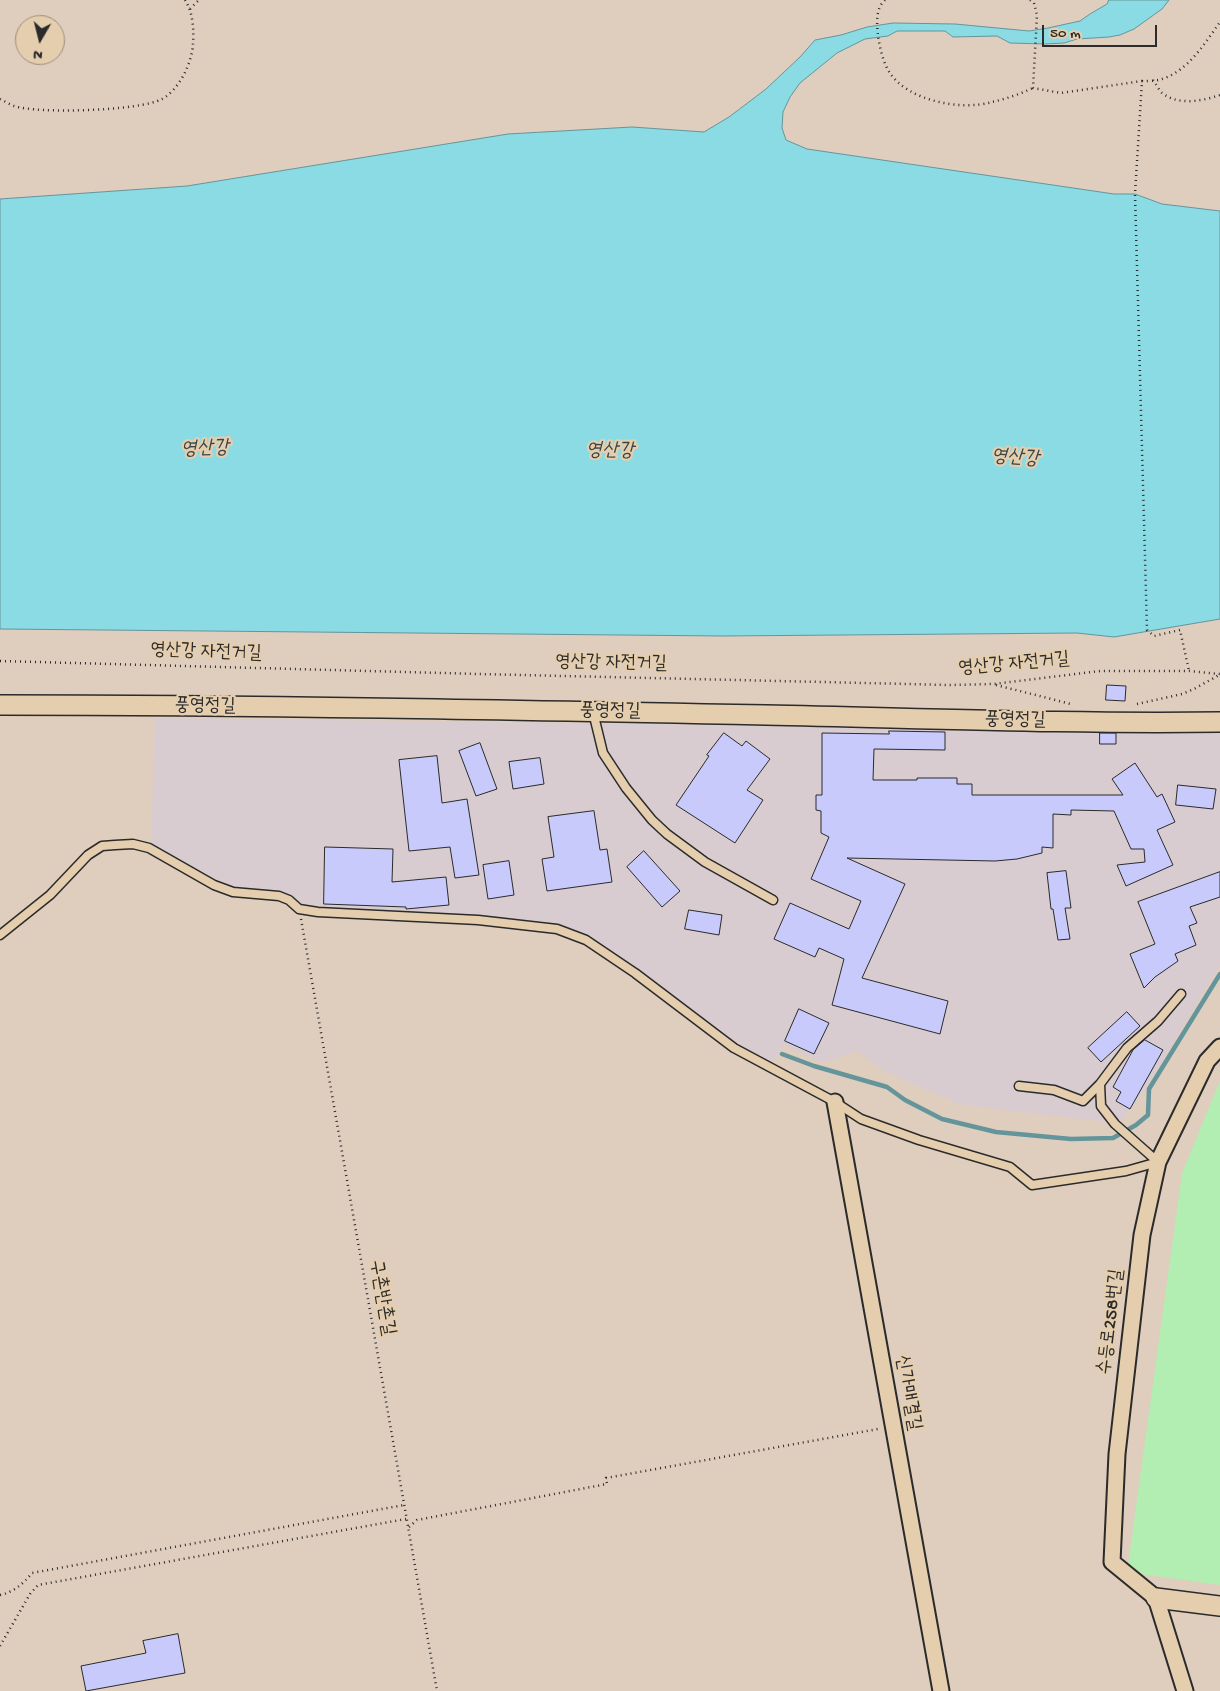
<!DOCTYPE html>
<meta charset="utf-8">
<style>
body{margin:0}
#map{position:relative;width:1220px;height:1691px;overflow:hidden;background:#dfcdbe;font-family:"Gochi Hand",sans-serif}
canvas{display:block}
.north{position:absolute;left:15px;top:15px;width:50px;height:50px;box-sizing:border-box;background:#e5ceae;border:1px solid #9b8d7a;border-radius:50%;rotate:188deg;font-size:14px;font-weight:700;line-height:20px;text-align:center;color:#2b2b2b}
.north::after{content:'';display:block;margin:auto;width:18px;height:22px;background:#2b2b2b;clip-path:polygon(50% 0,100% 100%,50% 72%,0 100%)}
.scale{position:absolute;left:1042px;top:25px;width:115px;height:22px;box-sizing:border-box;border:2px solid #2b2b2b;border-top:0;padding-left:6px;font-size:15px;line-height:18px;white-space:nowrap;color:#2b2b2b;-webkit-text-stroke:4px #e5ceae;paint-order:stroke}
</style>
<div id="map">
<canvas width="1220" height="1691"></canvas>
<div class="north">N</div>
<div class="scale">50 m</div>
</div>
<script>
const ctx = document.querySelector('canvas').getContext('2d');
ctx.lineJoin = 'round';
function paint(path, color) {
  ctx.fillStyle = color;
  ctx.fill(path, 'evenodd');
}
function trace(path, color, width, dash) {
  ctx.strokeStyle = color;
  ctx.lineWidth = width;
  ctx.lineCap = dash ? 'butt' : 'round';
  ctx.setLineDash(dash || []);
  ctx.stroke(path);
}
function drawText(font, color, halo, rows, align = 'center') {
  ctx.font = font + ' "Gochi Hand","Poor Story",sans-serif';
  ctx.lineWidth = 4.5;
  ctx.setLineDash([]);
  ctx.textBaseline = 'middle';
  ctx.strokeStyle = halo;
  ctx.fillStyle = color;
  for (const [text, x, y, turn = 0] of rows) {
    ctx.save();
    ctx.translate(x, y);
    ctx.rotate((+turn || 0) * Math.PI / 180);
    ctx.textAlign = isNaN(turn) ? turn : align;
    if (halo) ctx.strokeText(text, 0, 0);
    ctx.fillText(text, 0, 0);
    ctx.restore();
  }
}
paint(new Path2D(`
 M155 718 1220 731V965L1146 1088 1123 1119 1101 1121 1011 1111 960 1104 886 1072 856 1051 834 1059 820 1062 783 1045 773 1063 737 1044 638 969 588 936 558 925 479 916 319 908 301 905 291 896 281 891 234 887 216 880 182 861 151 843Z`), '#d8ccd1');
paint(new Path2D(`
 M1220 1081V1585L1127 1572 1182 1173Z`), '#b2edb2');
const water = new Path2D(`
 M1109 0H1169L1162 9 1134 29 1120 35 1109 37 1077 39 1064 43 1044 44 1010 43 997 36 953 37 945 31H897L888 36 865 39 837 53 800 83 790 97 783 112 782 128 786 140 807 149 1114 194H1135L1162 204 1220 211V619L1114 637 1077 633 723 636 0 629V199L187 186 508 134 632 127 704 132 729 117 766 89 800 57 815 40 841 35 867 27 893 23 955 24 1029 31 1048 28 1080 21 1090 14 1107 4Z`);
paint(water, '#8adbe4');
trace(water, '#64959a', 1);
trace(new Path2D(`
 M782 1054 814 1066 887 1087 905 1100 942 1119 996 1132 1071 1139 1113 1138 1136 1125 1148 1115 1149 1089 1220 974`), '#64959a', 4.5);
const building = new Path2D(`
 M1107 685 1126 686 1125 701 1106 700Z
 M889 731 945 732V750L874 749 873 780H917V778H957V784H972V795H1123L1112 779 1135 763 1157 797 1162 794 1175 822 1157 830 1173 865 1126 886 1117 865 1145 862 1144 849H1131L1114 811 1071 810V815L1053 814V848L1042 847V853L1017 859 995 861 847 858 905 884 862 978 948 1001 940 1034 832 1005 844 959 819 948 815 957 774 939 790 903 849 929 861 901 811 879 829 837 821 833V811L816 810V795H822V733L889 734Z
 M724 733 742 746 746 741 770 759 747 790 763 800 735 843 676 805 709 756 707 755Z
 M1100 733H1116V744H1100Z
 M480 743 497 789 476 796 459 751Z
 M437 756 442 803 467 799 479 875 455 878 450 847 409 851 399 760Z
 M540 758 544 784 513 789 509 762Z
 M1178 785 1216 789 1213 809 1176 805Z
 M594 811 600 850 607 849 612 882 547 891 542 859 554 857 548 817Z
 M325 847 393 849 392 882 446 877 449 905 406 909V907L324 904Z
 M644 851 680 891 662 907 627 867Z
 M509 861 514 895 488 899 483 865Z
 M1066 871 1071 908H1065L1070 939 1058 940 1053 909H1051L1047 873Z
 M1220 872V897L1190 907 1197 923 1189 926 1196 945 1175 954 1178 961 1155 977 1144 988 1130 954 1155 944 1138 902Z
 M689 910 722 915 719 935 685 929Z
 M799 1009 829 1023 814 1054 785 1041Z
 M1127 1012 1140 1026 1101 1062 1088 1048Z
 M1145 1040 1163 1050 1130 1109 1116 1101 1121 1092 1113 1087 1133 1050Z
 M178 1634 185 1673 86 1691 81 1666 146 1653 143 1641Z`);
paint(building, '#c8cafc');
trace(building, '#2b2b2b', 1);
const service = new Path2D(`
 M593 712 603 753 626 788 652 820 667 834 705 862 773 900
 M0 935 50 895 88 855 102 846 115 845 133 844 149 848 214 885 233 892 279 896 289 900 299 909 318 912 478 920 557 929 586 940 635 973 734 1048 835 1102 861 1119 919 1140 1010 1167 1032 1185 1126 1171 1158 1162 1115 1124 1101 1106 1100 1084 1127 1048 1158 1021 1181 994
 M1019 1086 1054 1090 1083 1101 1100 1084`);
const minor = new Path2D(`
 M835 1102 941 1691
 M1185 1691 1156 1598 1112 1562 1117 1454 1142 1235 1158 1162 1207 1061 1220 1047`);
const tertiary = new Path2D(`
 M0 705C255 705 511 710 766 715 918 718 1069 724 1220 722
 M1156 1598 1220 1606`);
trace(service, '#2b2b2b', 11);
trace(minor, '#2b2b2b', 19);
trace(tertiary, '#2b2b2b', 22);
trace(new Path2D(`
 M885 0C875 9 877 24 878 36 880 48 883 63 890 73 908 101 962 111 992 102 1006 99 1020 94 1033 88
 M1030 0 1034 3 1037 15 1033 88 1061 93 1142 81 1135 194 1147 630 1154 636 1180 630 1189 671
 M190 9 199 0
 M1153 80C1156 84 1159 90 1162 93 1179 106 1202 101 1220 95
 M1142 81C1148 81 1156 81 1162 79 1188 71 1205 43 1220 22
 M0 99C4 101 9 104 14 106 36 114 141 111 162 99 179 90 192 63 193 44 194 30 193 12 185 0
 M0 661 479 674 950 685 994 684 1100 671H1189L1220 674
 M996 685 1071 704
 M1137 704 1182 694 1194 689 1219 675
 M301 919 437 1691
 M409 1527 417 1520 607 1484 606 1478 878 1429
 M0 1595C14 1592 23 1584 32 1573L404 1505
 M0 1646 30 1594 38 1585 406 1519`), '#2b2b2b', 2.5, [1, 4]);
trace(service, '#e5ceae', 8);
trace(minor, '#e5ceae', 15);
trace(tertiary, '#e5ceae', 19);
drawText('19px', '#2b2b2b', '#e5ceae', [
 ["영산강 자전거길",206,653,2],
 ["영산강 자전거길",611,664,1],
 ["영산강 자전거길",1014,665,-5],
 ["풍영정길",205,707,1],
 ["풍영정길",610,712,1],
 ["풍영정길",1015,721,1],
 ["구촌반촌길",381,1298,80],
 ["수등로258번길",1112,1322,-83],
 ["신가매결길",907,1393,80]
]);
drawText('italic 20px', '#394547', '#e5ceae', [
 ["영산강",205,450,-2],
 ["영산강",610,452,1],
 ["영산강",1015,459,4]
]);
</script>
